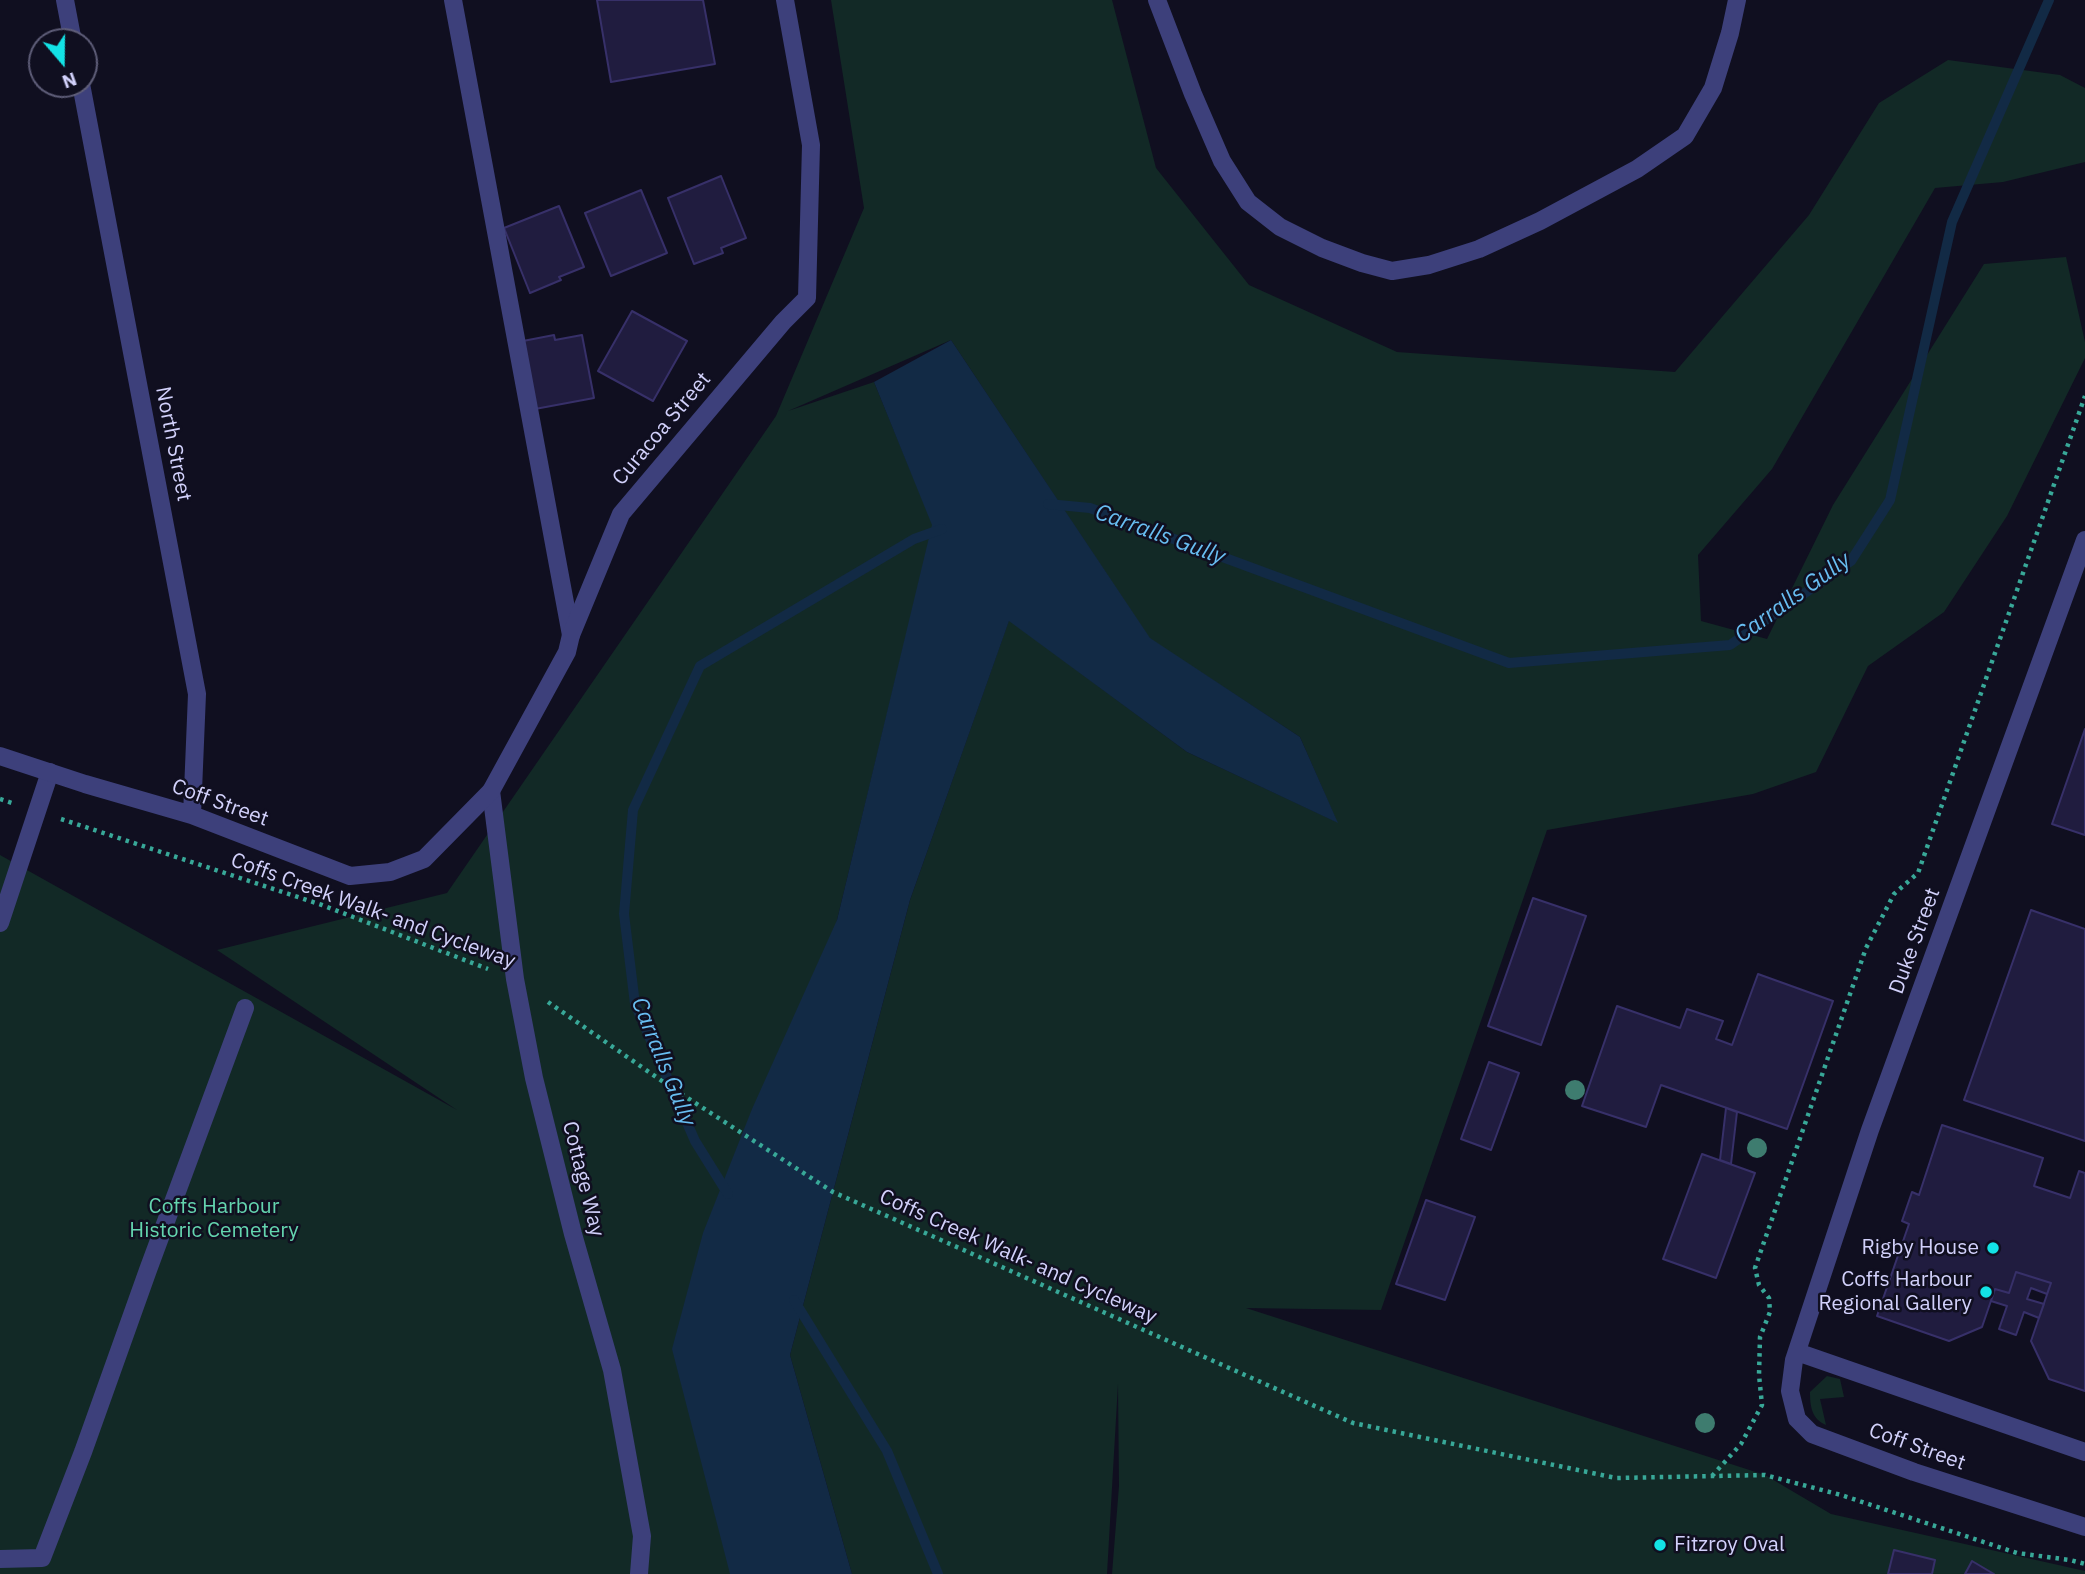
<!DOCTYPE html>
<style>
body{margin:0}
#map{position:relative;width:2085px;height:1574px;overflow:hidden;background:#100f20;font-family:"IBM Plex Sans",sans-serif}
canvas{display:block}
.north{position:absolute;left:28px;top:28px;width:70px;height:70px;box-sizing:border-box;background:#100f20;border:2px solid #5e5d78;border-radius:50%;rotate:160deg;font-size:19px;font-weight:700;line-height:28px;text-align:center;color:#d2d1fb}
.north::after{content:'';display:block;margin:auto;width:24px;height:32px;background:#13e2e5;clip-path:polygon(50% 0,100% 100%,50% 72%,0 100%)}
</style>
<div id="map">
<canvas width="2085" height="1574"></canvas>
<div class="north">N</div>
</div>
<script>
const ctx = document.querySelector('canvas').getContext('2d');
ctx.lineJoin = 'round';
function paint(path, color) {
  ctx.fillStyle = color;
  ctx.fill(path, 'evenodd');
}
function trace(path, color, width, dash) {
  ctx.strokeStyle = color;
  ctx.lineWidth = width;
  ctx.lineCap = dash ? 'butt' : 'round';
  ctx.setLineDash(dash || []);
  ctx.stroke(path);
}
function drawText(font, color, halo, rows, align = 'center') {
  ctx.font = font + ' "IBM Plex Sans",sans-serif';
  ctx.lineWidth = 5;
  ctx.setLineDash([]);
  ctx.textBaseline = 'middle';
  ctx.strokeStyle = halo;
  ctx.fillStyle = color;
  for (const [text, x, y, turn = 0] of rows) {
    ctx.save();
    ctx.translate(x, y);
    ctx.rotate((+turn || 0) * Math.PI / 180);
    ctx.textAlign = isNaN(turn) ? turn : align;
    if (halo) ctx.strokeText(text, 0, 0);
    ctx.fillText(text, 0, 0);
    ctx.restore();
  }
}
paint(new Path2D(`
 M831 0H1112L1156 168 1249 285 1397 352 1675 372 1809 215 1879 103 1948 60 2060 75 2085 88V162L2003 182 1935 188 1772 469 1698 555 1701 621 1767 639 1833 505 1984 264 2066 257 2085 342V358L2007 516 1944 612 1868 666 1816 772 1753 794 1547 830 1381 1310 1246 1308 1765 1475 1831 1514 2085 1571V1574H1112L1119 1486 1118 1384 1107 1574H852L790 1355 910 900 1009 620 1187 752 1337 822 1300 737 1150 639 951 340 788 411 874 382 933 525 837 920 733 1574H0V855L457 1110 217 950 447 893 776 416 864 208Z
 M1827 1376 1840 1379 1844 1397 1820 1399 1826 1425C1812 1419 1810 1407 1810 1392Z`), '#122926');
paint(new Path2D(`
 M951 340 1150 638 1300 737 1338 823 1187 752 1009 621 910 900 790 1355 852 1574H730L672 1349 703 1233 752 1109 837 920 932 525 874 382Z`), '#122a45');
trace(new Path2D(`
 M1048 504 1090 508 1509 663 1730 645 1851 561 1890 500 1952 222 2049 0
 M728 1194 695 1141 635 1004 624 914 633 810 700 666 914 539 942 529
 M794 1300 887 1451 938 1574`), '#122a45', 10);
const building = new Path2D(`
 M597 0H703L715 64 611 82Z
 M721 176 746 238 721 248 723 253 694 264 668 198Z
 M641 190 667 253 611 276 585 213Z
 M559 206 584 267 559 277 561 280 530 293 504 228Z
 M632 311 687 341 653 401 598 371Z
 M554 335 555 340 582 335 594 398 535 409 523 341Z
 M2085 729V835L2052 824Z
 M1533 898 1586 916 1541 1045 1488 1026Z
 M2031 910 2085 929V1141L1964 1100Z
 M1758 974 1833 1001 1787 1129 1661 1085 1646 1127 1582 1106 1617 1006 1680 1028 1687 1009 1723 1021 1716 1039 1732 1045Z
 M1489 1062 1519 1073 1491 1150 1461 1139Z
 M1726 1108 1737 1112 1731 1164 1720 1160Z
 M1942 1125 2043 1158 2034 1186 2070 1198 2079 1171 2085 1173V1391L2049 1379 2031 1341 2051 1283 2016 1272 2009 1293 1995 1289 1982 1327 1949 1341 1877 1316 1909 1224 1902 1221 1912 1192 1919 1195Z
 M1702 1154 1755 1173 1716 1278 1663 1259Z
 M1426 1200 1475 1217 1445 1300 1396 1284Z
 M2016 1272 2051 1283 2047 1294 2031 1288 2027 1299 2044 1304 2039 1318 2024 1312 2016 1335 1999 1329 2007 1306 1991 1301 1995 1289 2009 1293Z
 M1894 1550 1935 1560 1932 1574H1888Z
 M1972 1561 1994 1574H1965Z`);
paint(building, '#201c3f');
trace(building, '#373069', 2);
trace(new Path2D(`
 M0 799 12 803
 M61 819 322 905 488 969
 M548 1002 672 1088 833 1192 1353 1423 1616 1478 1765 1475 1841 1495 2017 1553 2070 1560 2085 1564
 M1712 1476 1741 1444 1762 1405 1759 1375 1760 1337 1770 1312 1769 1298 1759 1285 1755 1268 1866 948 1894 894 1918 873 2085 396`), '#38a898', 4.5, [3.5, 5]);
trace(new Path2D(`
 M453 0 571 635
 M1157 0 1193 94 1222 161 1248 202 1280 227 1322 248 1362 263 1392 271 1429 265 1479 249 1540 221 1637 169 1685 136 1713 88 1730 33 1737 0
 M491 791 515 979 534 1078 573 1234 612 1370 642 1536 639 1574
 M0 923 50 772
 M0 1559 42 1558 83 1452 148 1270 245 1008`), '#3d407b', 18);
trace(new Path2D(`
 M65 0 73 42
 M81 84 197 694 192 815
 M2085 540 1870 1130 1794 1360 1790 1391 1797 1419 1812 1434 1914 1472 2085 1527
 M0 756 85 784 192 815 350 876 390 872 424 859 491 791 567 652 571 635 621 514 783 322 807 298 811 145 785 0
 M1797 1352 2085 1452`), '#3d407b', 18);
ctx.fillStyle = '#3e7c6f';
for (const [x, y] of [
 [1575,1090],
 [1757,1148],
 [1705,1423]
]) {
  ctx.beginPath();
  ctx.arc(x, y, 10, 0, 2 * Math.PI);
  ctx.fill();
}
for (const [x, y, r, color] of [
 [1993,1248,7,"#13e2e5"],
 [1986,1292,7,"#13e2e5"],
 [1660,1545,7,"#13e2e5"]
]) {
  const dot = new Path2D();
  dot.arc(x, y, r, 0, 2 * Math.PI);
  ctx.fillStyle = color;
  ctx.fill(dot);
  trace(dot, '#100f20', 2.5);
}
drawText('21px', '#d2d1fb', '#100f20', [
 ["Curacoa Street",662,429,-50],
 ["North Street",173,444,79],
 ["Coff Street",220,803,20],
 ["Coffs Creek Walk- and Cycleway",373,911,20],
 ["Duke Street",1915,941,-70],
 ["Cottage Way",583,1179,76],
 ["Coffs Creek Walk- and Cycleway",1018,1257,24],
 ["Coff Street",1917,1447,20]
]);
drawText('21px', '#64d5af', '#100f20', [
 ["Coffs Harbour",214,1207],
 ["Historic Cemetery",214,1231]
]);
drawText('21px', '#d2d1fb', '#100f20', [
 ["Rigby House",1979,1248],
 ["Coffs Harbour",1972,1280],
 ["Regional Gallery",1972,1304],
 ["Fitzroy Oval",1674,1545,"left"]
], 'right');
drawText('italic 23px', '#68bef2', '#100f20', [
 ["Carralls Gully",1160,535,20],
 ["Carralls Gully",1793,598,-36],
 ["Carralls Gully",663,1062,68]
]);
</script>
